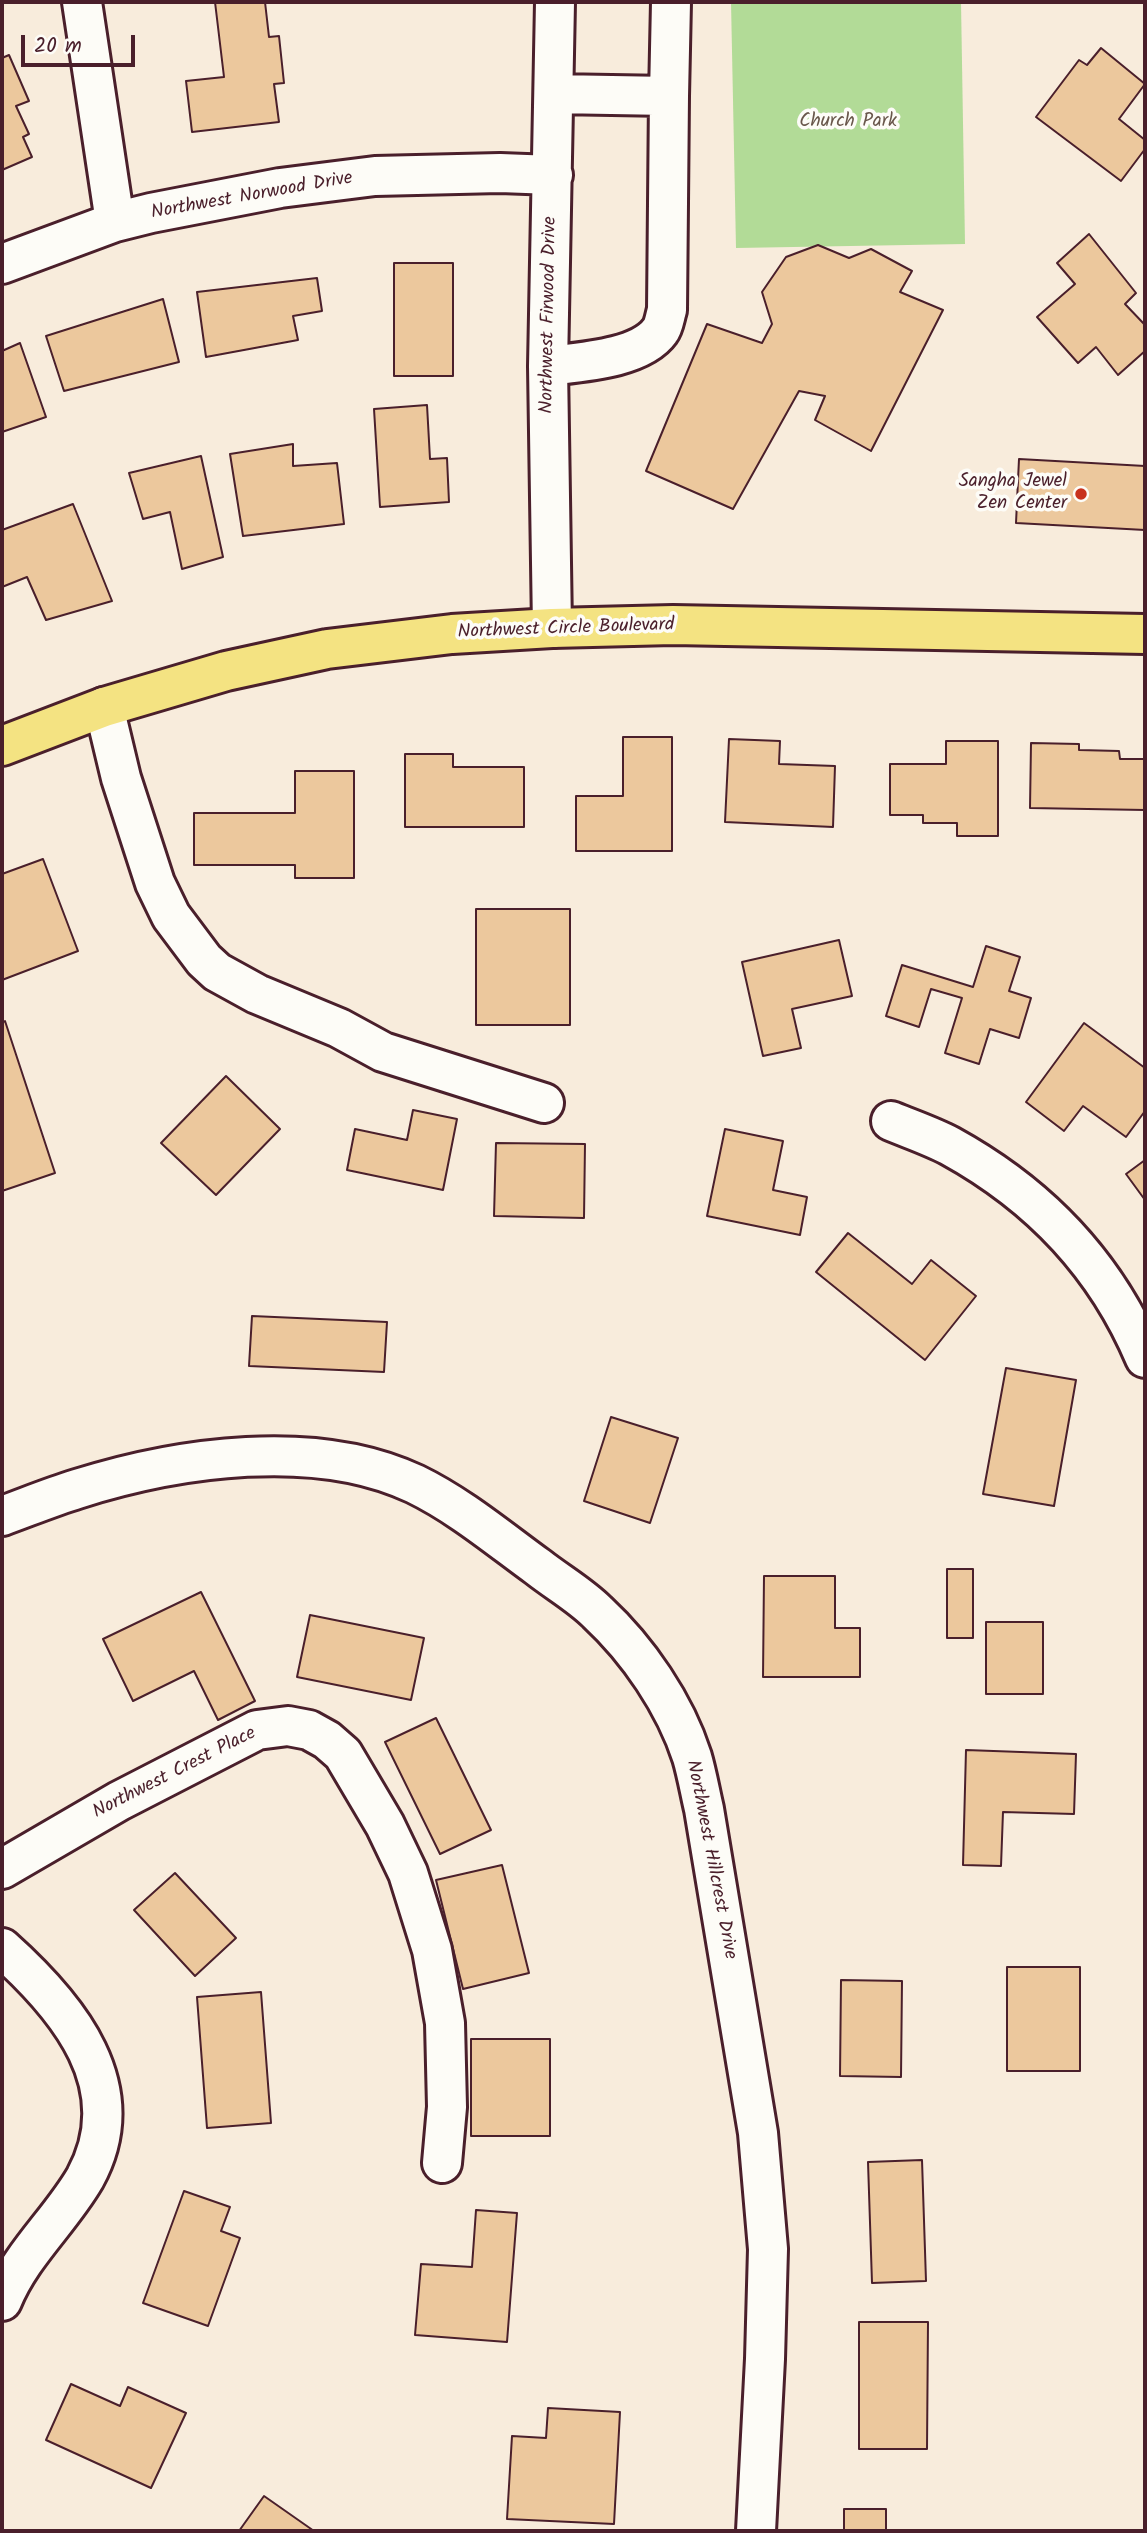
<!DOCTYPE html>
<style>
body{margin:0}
#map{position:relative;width:1147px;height:2533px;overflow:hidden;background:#f8ecdc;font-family:Kalam,sans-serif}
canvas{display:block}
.frame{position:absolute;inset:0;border:4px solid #4a1f2b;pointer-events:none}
.scale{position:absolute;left:21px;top:35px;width:114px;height:32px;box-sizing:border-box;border:4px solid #4a1f2b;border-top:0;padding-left:9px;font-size:21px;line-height:24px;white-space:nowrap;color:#4a1f2b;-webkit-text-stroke:5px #fdfcf7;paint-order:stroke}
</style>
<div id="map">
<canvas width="1147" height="2533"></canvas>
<div class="frame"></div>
<div class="scale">20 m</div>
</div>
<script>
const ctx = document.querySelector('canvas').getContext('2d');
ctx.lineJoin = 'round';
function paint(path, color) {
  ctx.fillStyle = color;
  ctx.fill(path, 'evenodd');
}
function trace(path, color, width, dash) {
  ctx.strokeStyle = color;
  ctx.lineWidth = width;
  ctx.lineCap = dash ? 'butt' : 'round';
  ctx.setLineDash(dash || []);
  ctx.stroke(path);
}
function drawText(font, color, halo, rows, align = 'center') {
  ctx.font = font + ' Kalam,sans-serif';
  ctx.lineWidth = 7;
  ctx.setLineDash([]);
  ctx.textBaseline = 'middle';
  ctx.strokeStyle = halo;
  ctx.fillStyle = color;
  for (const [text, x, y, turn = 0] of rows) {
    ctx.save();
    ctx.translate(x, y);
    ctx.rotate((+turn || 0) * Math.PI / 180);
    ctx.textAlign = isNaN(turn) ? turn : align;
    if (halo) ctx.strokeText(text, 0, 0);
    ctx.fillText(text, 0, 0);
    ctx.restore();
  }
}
paint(new Path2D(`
 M731 2H961L965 244 736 248Z`), '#b2db97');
const building = new Path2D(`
 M215 2H265L269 37 279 36 284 83 274 84 279 122 192 132 186 81 224 77Z
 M1101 48 1145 84 1119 119 1145 140V149L1121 181 1036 117 1079 60 1087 65Z
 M9 55 29 101 16 106 29 134 23 137 32 157 2 170V58Z
 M1089 234 1136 293 1125 304 1145 325V351L1118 375 1096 347 1078 363 1037 317 1075 284 1057 263Z
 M818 245 849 258 871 249 912 271 900 292 943 310 871 451 815 420 825 396 799 391 733 509 646 471 707 324 762 343 772 324 762 292 786 257Z
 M394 263H453V376H394Z
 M317 278 322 311 293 316 298 340 206 357 197 292Z
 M163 299 179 362 64 391 46 336Z
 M20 343 46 417 2 432V351Z
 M427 405 430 459 447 458 449 502 380 507 374 409Z
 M293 444V466L337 463 344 524 243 536 230 454Z
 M201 456 223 557 182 569 170 512 143 519 129 473Z
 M1019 459 1145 466V530L1016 523Z
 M73 504 112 601 46 620 27 577 2 587V530Z
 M623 737H672V851H576V796H623Z
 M729 739 780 741 779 764 835 766 833 827 725 822Z
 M946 741H998V836H957V823H923V815H890V764H946Z
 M1031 743 1079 744V750L1119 751 1120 759H1145V810L1030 808Z
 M405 754H453V767H524V827H405Z
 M295 771H354V878H295V865H194V813H295Z
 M43 859 78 951 2 980V874Z
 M476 909H570V1025H476Z
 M839 940 852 996 792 1009 801 1048 763 1056 742 962Z
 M986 946 1020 957 1009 991 1031 998 1019 1038 990 1029 979 1064 945 1053 962 998 931 989 919 1027 886 1016 902 965 973 987Z
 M5 1021 55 1173 2 1191V1023Z
 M1084 1023 1145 1068V1111L1126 1137 1083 1106 1064 1131 1026 1102Z
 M226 1076 280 1129 216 1195 161 1143Z
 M413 1110 457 1119 443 1190 347 1170 355 1129 407 1140Z
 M725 1129 783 1141 773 1190 807 1197 800 1235 707 1216Z
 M496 1143 585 1144 584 1218 494 1216Z
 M1145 1160V1200L1126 1174Z
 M848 1233 912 1284 931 1260 976 1296 925 1360 816 1272Z
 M252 1316 387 1322 384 1372 249 1366Z
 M1006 1368 1076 1380 1054 1506 983 1494Z
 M611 1417 678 1438 650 1523 584 1501Z
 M947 1569H973V1638H947Z
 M764 1576H835V1628H860V1677H763Z
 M201 1592 255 1701 218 1720 194 1671 133 1701 103 1639Z
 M310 1615 424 1638 411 1700 297 1677Z
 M986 1622H1043V1694H986Z
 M436 1718 491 1830 440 1854 385 1742Z
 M966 1750 1076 1754 1074 1814 1003 1812 1001 1866 963 1865Z
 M502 1865 529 1973 463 1989 436 1880Z
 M175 1873 236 1938 195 1976 134 1910Z
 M1007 1967H1080V2071H1007Z
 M841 1980 902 1981 901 2077 840 2076Z
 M261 1992 271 2123 207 2128 197 1997Z
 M471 2039H550V2136H471Z
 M922 2160 926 2281 872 2283 868 2162Z
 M184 2191 230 2207 221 2231 240 2238 208 2326 143 2303Z
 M476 2210 517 2213 507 2342 415 2335 421 2264 472 2267Z
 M859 2322H928L927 2449H859Z
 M71 2384 120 2406 128 2387 186 2413 151 2488 46 2440Z
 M548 2408 620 2412 614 2524 507 2519 512 2436 546 2438Z
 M264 2496 314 2531H239Z
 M844 2509H886V2531H844Z`);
paint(building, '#ecc89d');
trace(building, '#4a1f2b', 2);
const minor = new Path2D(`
 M82 2 115 222
 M669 96 671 2
 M2 264 115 222 151 213 280 188 375 176 500 173 553 175
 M548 366C580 362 640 359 660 331 664 326 665 316 667 310L669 96 554 94
 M552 628 548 366 555 2
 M104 707 121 778 155 883 171 916 204 960 217 972 257 994 339 1028 383 1052 544 1103
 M891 1121C910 1129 931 1136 950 1146 1039 1195 1105 1263 1145 1358
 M2 1516C27 1507 51 1497 77 1489 178 1457 316 1437 415 1484 460 1506 498 1538 538 1567 557 1582 580 1595 597 1612 638 1650 675 1704 692 1757 697 1774 700 1792 704 1809L758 2133 768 2249 765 2359 756 2531
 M2 1869 119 1801 257 1730 288 1726 309 1730 327 1740 343 1754 385 1825 408 1873 432 1950 445 2023 447 2107 442 2163
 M2 1948C68 2007 135 2087 85 2178 60 2221 21 2254 2 2301`);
const major = new Path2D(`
 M2 746 104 707 226 671 327 649 452 634 552 628 673 625 1145 634`);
trace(minor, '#4a1f2b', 44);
trace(major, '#4a1f2b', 44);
trace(minor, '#fdfcf7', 38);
trace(major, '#f4e382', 38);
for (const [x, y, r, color] of [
 [1081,494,7,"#c8321e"]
]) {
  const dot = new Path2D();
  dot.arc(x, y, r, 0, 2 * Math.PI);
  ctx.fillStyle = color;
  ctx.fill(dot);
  trace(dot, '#fdfcf7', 2.5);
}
drawText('19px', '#69574b', '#fdfcf7', [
 ["Church Park",848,123]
]);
drawText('19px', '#4a1f2b', '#fdfcf7', [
 ["Northwest Norwood Drive",252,197,-10],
 ["Northwest Firwood Drive",550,315,-89],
 ["Northwest Circle Boulevard",566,630,-2],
 ["Northwest Crest Place",175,1774,-27],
 ["Northwest Hillcrest Drive",710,1860,79]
]);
drawText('19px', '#4a1f2b', '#fdfcf7', [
 ["Sangha Jewel",1067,483],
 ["Zen Center",1067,505]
], 'right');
</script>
